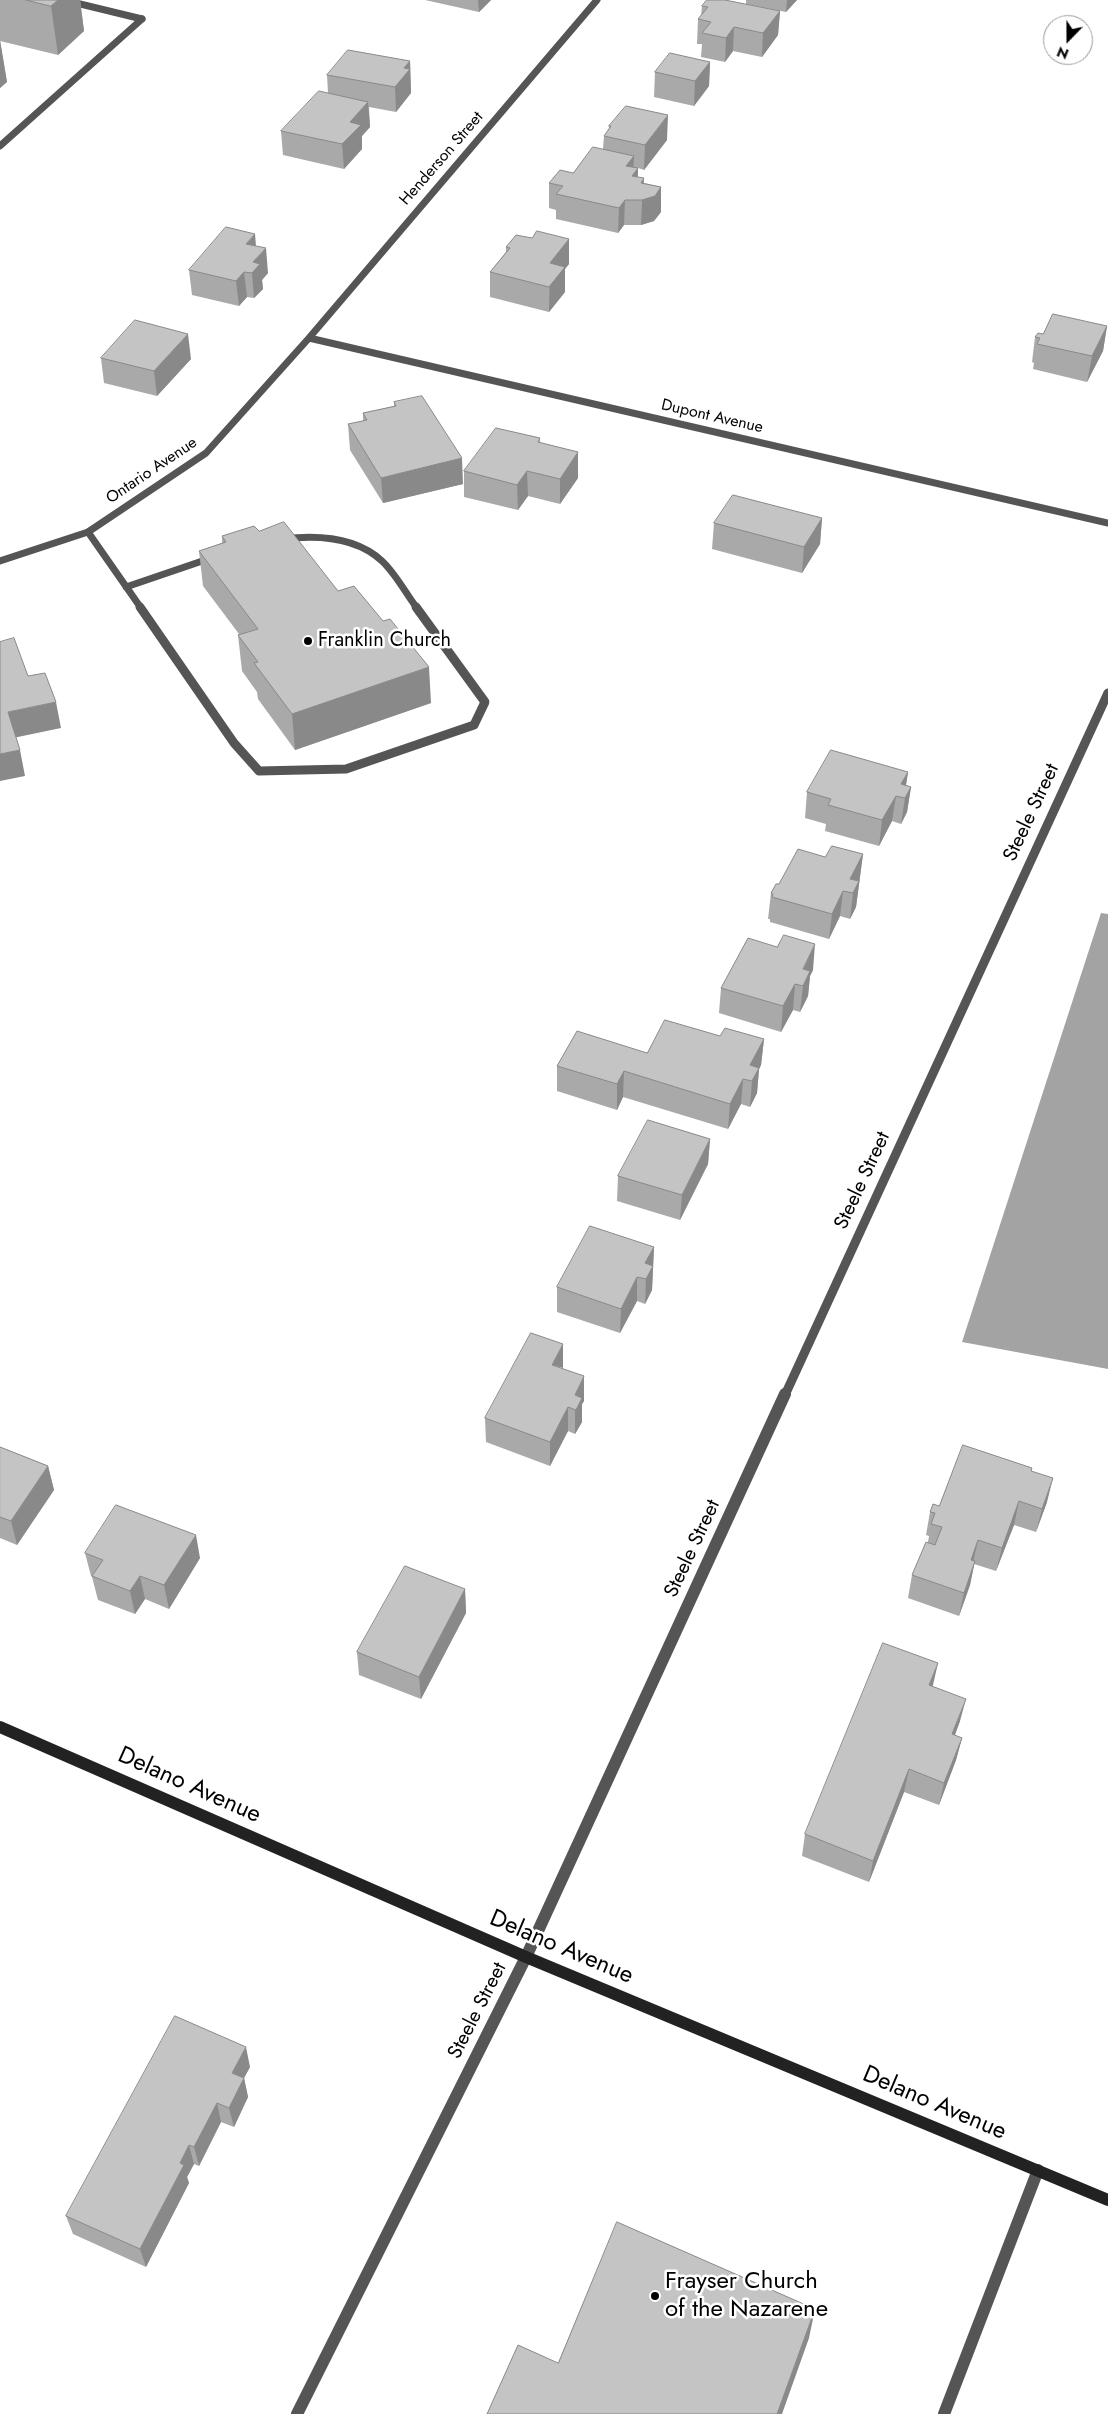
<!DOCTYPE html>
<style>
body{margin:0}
#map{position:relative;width:1108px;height:2414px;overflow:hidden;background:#fff;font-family:Jost,sans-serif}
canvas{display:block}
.north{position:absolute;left:1043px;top:15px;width:50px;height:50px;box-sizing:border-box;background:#fff;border:1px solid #999;border-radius:50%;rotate:202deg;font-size:14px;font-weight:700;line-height:20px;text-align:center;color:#000}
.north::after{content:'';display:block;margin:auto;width:18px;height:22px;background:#000;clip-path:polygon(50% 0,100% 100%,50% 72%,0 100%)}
</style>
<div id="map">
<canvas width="1108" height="2414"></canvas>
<div class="north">N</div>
</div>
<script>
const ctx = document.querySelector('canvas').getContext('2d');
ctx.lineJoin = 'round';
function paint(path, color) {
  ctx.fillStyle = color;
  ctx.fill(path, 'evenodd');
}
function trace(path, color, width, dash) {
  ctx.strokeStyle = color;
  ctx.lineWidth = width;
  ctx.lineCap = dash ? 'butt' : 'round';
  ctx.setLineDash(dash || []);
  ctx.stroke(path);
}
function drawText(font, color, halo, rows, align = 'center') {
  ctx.font = font + ' Jost,sans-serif';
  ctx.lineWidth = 5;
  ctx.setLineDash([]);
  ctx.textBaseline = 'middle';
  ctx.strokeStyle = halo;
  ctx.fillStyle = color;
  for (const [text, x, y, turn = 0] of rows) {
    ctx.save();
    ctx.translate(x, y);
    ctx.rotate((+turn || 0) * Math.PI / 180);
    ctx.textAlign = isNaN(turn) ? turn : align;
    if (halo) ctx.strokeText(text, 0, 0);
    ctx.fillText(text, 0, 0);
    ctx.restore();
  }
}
paint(new Path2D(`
 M1101 913 1108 914V1369L962 1342Z`), '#a3a3a3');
trace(new Path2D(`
 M0 146 142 19
 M88 532 141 608
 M283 539C316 535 356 537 382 561 396 574 406 594 417 608
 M126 587 214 557`), '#555', 7);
trace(new Path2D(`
 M140 607 234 743 259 771 346 769 474 725 485 702 416 607`), '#555', 9);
trace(new Path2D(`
 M944 2414 1038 2170`), '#555', 12);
trace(new Path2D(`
 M64 0 142 19
 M309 338 1108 523
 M0 561 88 532 206 453 309 338 597 0`), '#555', 7);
trace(new Path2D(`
 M785 1395 1108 693`), '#555', 9);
trace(new Path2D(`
 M297 2414 526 1957 785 1394`), '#555', 12);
trace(new Path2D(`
 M0 1727 526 1957 1108 2200`), '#222', 12);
paint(new Path2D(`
 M0 0H80L84 31 58 55 0 41 7 82 0 88Z
 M425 0H491L479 12Z
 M746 0H797L786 12 746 4Z
 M702 6 780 11 778 35 762 57 733 51 725 62 701 57 702 44H697L698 19 701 16Z
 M410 61 411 93 396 112 369 107 370 127 362 136V149L344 169 283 155 281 131 328 93 327 75Z
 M710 62 709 86 694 106 654 97 655 72Z
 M609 126 667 140 644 170 638 168V177L644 183 661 187V212L654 221 641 225H624L618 233 556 219V210L549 208V183L573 173 603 149 604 136 609 129Z
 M532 238 569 239V264L565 269V292L549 312 490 297V272L506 252V247Z
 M256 246 268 273 262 280 263 289 254 298 247 297 239 306 192 295 189 270Z
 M1107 326 1103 351 1087 382 1033 369 1034 363 1032 362 1035 337 1043 334Z
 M101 358 191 359 157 396 104 383Z
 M394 402 463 484 383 503 350 450 348 424 363 421V413L394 406Z
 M540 438V443L578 452V478L560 504 528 496 518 510 464 497V471Z
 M822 518 820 544 802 573 712 549 714 523Z
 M259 531 338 591 431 703 295 750 258 699 257 692 242 671 238 635 239 634 203 586 199 551 222 543V536Z
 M908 772 906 785 911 787 907 812 901 824 892 821 879 846 825 831 826 824 805 818 807 792Z
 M863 854 856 907 850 919 840 916 829 939 770 922V919H768L771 893 779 884 825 857Z
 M813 970 810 976 808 996 800 1012 793 1010 781 1032 719 1013 721 988Z
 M720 1036 764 1039 761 1065 759 1069 757 1093 750 1107 741 1104 728 1129 623 1097 617 1110 557 1091V1066L647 1053Z
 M710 1139 708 1164 680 1220 617 1201 618 1176Z
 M654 1247 652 1290 645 1304 637 1301 620 1333 557 1312V1287Z
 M563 1369 584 1401 582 1404V1422L575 1434 568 1431 550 1466 486 1442 485 1418Z
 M0 1447 48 1466 54 1490 17 1545 0 1538Z
 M1031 1471 1047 1502 1036 1532 1014 1525 996 1571 974 1564 970 1585 959 1616 908 1598 912 1575 928 1542 929 1536 926 1535 930 1512 939 1506Z
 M85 1553 200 1558 169 1609 145 1599 135 1614 98 1600 92 1577 91 1576Z
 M465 1589 466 1613 421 1699 359 1675 357 1652Z
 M932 1686 960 1721 955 1735 962 1738 956 1760 939 1805 904 1792 869 1882 802 1856 805 1834Z
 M250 2067 244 2078 248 2097 234 2127 221 2122 199 2166 194 2164 187 2177 189 2183 146 2267 73 2234 66 2216Z`), '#a9a9a9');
paint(new Path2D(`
 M58 0H80L84 31 58 55 51 6Z
 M478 0H491L479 12Z
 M787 0H797L786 12Z
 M780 11 778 35 762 57 763 33Z
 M734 27 733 51 725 62 726 38Z
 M0 40 7 82 0 88Z
 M410 61 411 93 396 112 395 87 404 68Z
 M710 62 709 86 694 106 695 81Z
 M368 102 370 127 362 136V149L344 169 342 144 350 122Z
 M668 115 667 140 644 170 645 145Z
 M634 156 633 175 638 168 637 193 632 201V182L626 166Z
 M644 178 643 200 661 187V212L654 221 641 225 642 200 641 183Z
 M625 200 624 225 618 233 619 208Z
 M255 234 257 258 266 248 268 273 262 280 263 289 254 298 252 273 246 244Z
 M569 239V264L565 269V292L549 312 550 263Z
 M244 272 247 297 239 306 236 281Z
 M1107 326 1103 351 1087 382 1092 356Z
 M188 334 191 359 157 396 154 371Z
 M578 452V478L560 504V479Z
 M462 458 463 484 383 503 381 478Z
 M527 471 528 496 518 510 517 485Z
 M822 518 820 544 802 573 804 547Z
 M429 667 431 703 295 750 292 714Z
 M56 702 61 728 13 738 8 712Z
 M20 750 25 776 0 781V754Z
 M908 772 904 798 901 784Z
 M911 787 907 812 901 824 905 798Z
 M896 796 892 821 879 846 882 820Z
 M863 854 856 907 850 919 853 893 850 879Z
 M843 891 840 916 829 939 832 914Z
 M815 944 813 970 810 976 808 996 800 1012 803 986V969Z
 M795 984 793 1010 781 1032 783 1006Z
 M764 1039 761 1065 759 1069 757 1093 750 1107 752 1081 750 1065Z
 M624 1071 623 1097 617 1110V1084Z
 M743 1079 741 1104 728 1129 730 1104Z
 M710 1139 708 1164 680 1220 682 1195Z
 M654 1247 652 1290 645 1304 646 1279 645 1263Z
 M637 1277V1301L620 1333 621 1309Z
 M563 1344V1368L552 1365Z
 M584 1376V1401L582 1404V1422L575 1434V1395Z
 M568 1407V1431L550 1466V1442Z
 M48 1466 54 1490 17 1545 11 1521Z
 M1053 1478 1047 1502 1036 1532 1042 1509Z
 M1019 1501 1014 1525 996 1571 1002 1548Z
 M196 1535 200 1558 169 1609 164 1585Z
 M978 1540 973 1563 971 1560Z
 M975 1561 970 1585 959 1616 964 1593Z
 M140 1576 145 1599 135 1614 130 1591Z
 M465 1589 466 1613 421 1699 419 1677Z
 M938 1663 933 1685 924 1708 929 1685Z
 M966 1699 960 1721 947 1756 952 1734Z
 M962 1738 956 1760 939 1805 944 1783Z
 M909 1769 904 1792 869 1882 873 1861Z
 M246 2047 250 2067 244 2078 248 2097 234 2127 229 2108 232 2073Z
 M217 2103 221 2122 199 2166 194 2147Z
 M189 2145 194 2164 187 2177 189 2183 146 2267 140 2249 180 2163Z
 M815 2309 809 2338 782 2414H777Z`), '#898989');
const building = new Path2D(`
 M26 0H58L51 6Z
 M707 0H725L780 11 763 33 734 27 726 38 702 33 711 22 698 19 708 7 702 6Z
 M348 50 410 61 404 68 410 69 395 87 327 75Z
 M670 53 710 62 695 81 655 72Z
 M319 91 368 102 350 122 361 125 342 144 281 131Z
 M626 106 668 115 645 145 604 136 611 126H609Z
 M593 147 634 156 626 166 638 168 632 176 644 178 641 183 661 187 655 196 642 200H625L619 208 556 194 563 186 549 183 560 170 573 173Z
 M226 227 255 234 246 244 266 248 253 262 260 264 252 273 244 272 236 281 189 270Z
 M537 231 569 239 550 263 565 267 549 287 490 272 510 248 506 247 516 235 532 238Z
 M1053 314 1107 326 1092 356 1037 344 1040 338 1035 337 1038 333 1043 334Z
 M135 320 188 334 154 371 101 358Z
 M422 396 462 458 381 478 348 424 367 420 363 413 396 406 394 402Z
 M496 428 540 438 538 442 578 452 560 479 527 471 517 485 464 471Z
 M733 495 822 518 804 547 714 523Z
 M284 522 338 591 354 586 383 621 390 619 429 667 292 714 254 663 258 662 238 635 258 629 199 551 226 542 222 536 254 526 259 531Z
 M14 638 28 676 45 673 56 702 8 712 20 750 0 754V642Z
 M831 750 908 772 901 784 911 787 905 798 896 796 882 820 828 805 831 799 807 792Z
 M832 846 863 854 850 879 859 881 853 893 843 891 832 914 772 897 773 894 771 893 776 884H779L798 849 825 857Z
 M784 935 815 944 803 969 810 971 803 986 795 984 783 1006 721 988 748 938 777 947Z
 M665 1020 720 1036 725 1028 764 1039 750 1065 759 1068 752 1081 743 1079 730 1104 624 1071 617 1084 557 1066 577 1031 647 1053Z
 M648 1120 710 1139 682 1195 618 1176Z
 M590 1226 654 1247 645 1263 653 1266 646 1279 637 1277 621 1309 557 1287Z
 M531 1333 563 1344 552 1365 584 1376 575 1395 582 1398 576 1410 568 1407 550 1442 485 1418Z
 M963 1445 1032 1468 1031 1471 1053 1478 1042 1509 1019 1501 1002 1548 978 1540 971 1560 975 1561 964 1593 912 1575 926 1542 935 1545 942 1527 931 1524 935 1513 930 1512 933 1504 939 1506Z
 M0 1447 48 1466 11 1521 0 1517Z
 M116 1505 196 1535 164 1585 140 1576 130 1591 92 1576 103 1560 85 1553Z
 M405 1566 465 1589 419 1677 357 1652Z
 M883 1643 938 1663 929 1685 966 1699 952 1734 962 1738 944 1783 909 1769 873 1861 805 1834Z
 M175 2016 246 2047 232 2073 244 2078 229 2108 217 2103 194 2147 189 2145 180 2163 184 2165 140 2249 66 2216Z
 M617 2222 815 2309 777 2414H487L518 2345 558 2363Z`);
paint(building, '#c4c4c4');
trace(building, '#898989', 1);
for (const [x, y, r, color] of [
 [308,641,5,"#000"],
 [655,2296,5,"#000"]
]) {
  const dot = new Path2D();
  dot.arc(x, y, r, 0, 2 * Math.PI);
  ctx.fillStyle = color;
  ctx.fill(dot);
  trace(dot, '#fff', 2);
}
drawText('16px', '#000', '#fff', [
 ["Henderson Street",442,159,-49],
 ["Dupont Avenue",712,417,13],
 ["Ontario Avenue",152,471,-34]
]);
drawText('20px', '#000', '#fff', [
 ["Franklin Church",318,641]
], 'left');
drawText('20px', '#000', '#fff', [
 ["Steele Street",1032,813,-65],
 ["Steele Street",863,1181,-65],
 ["Steele Street",693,1549,-65],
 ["Steele Street",478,2011,-63]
]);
drawText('24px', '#000', '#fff', [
 ["Delano Avenue",189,1786,24],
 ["Delano Avenue",561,1948,23],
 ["Delano Avenue",934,2104,23]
]);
drawText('24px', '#000', '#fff', [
 ["Frayser Church",665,2282],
 ["of the Nazarene",665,2310]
], 'left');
</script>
